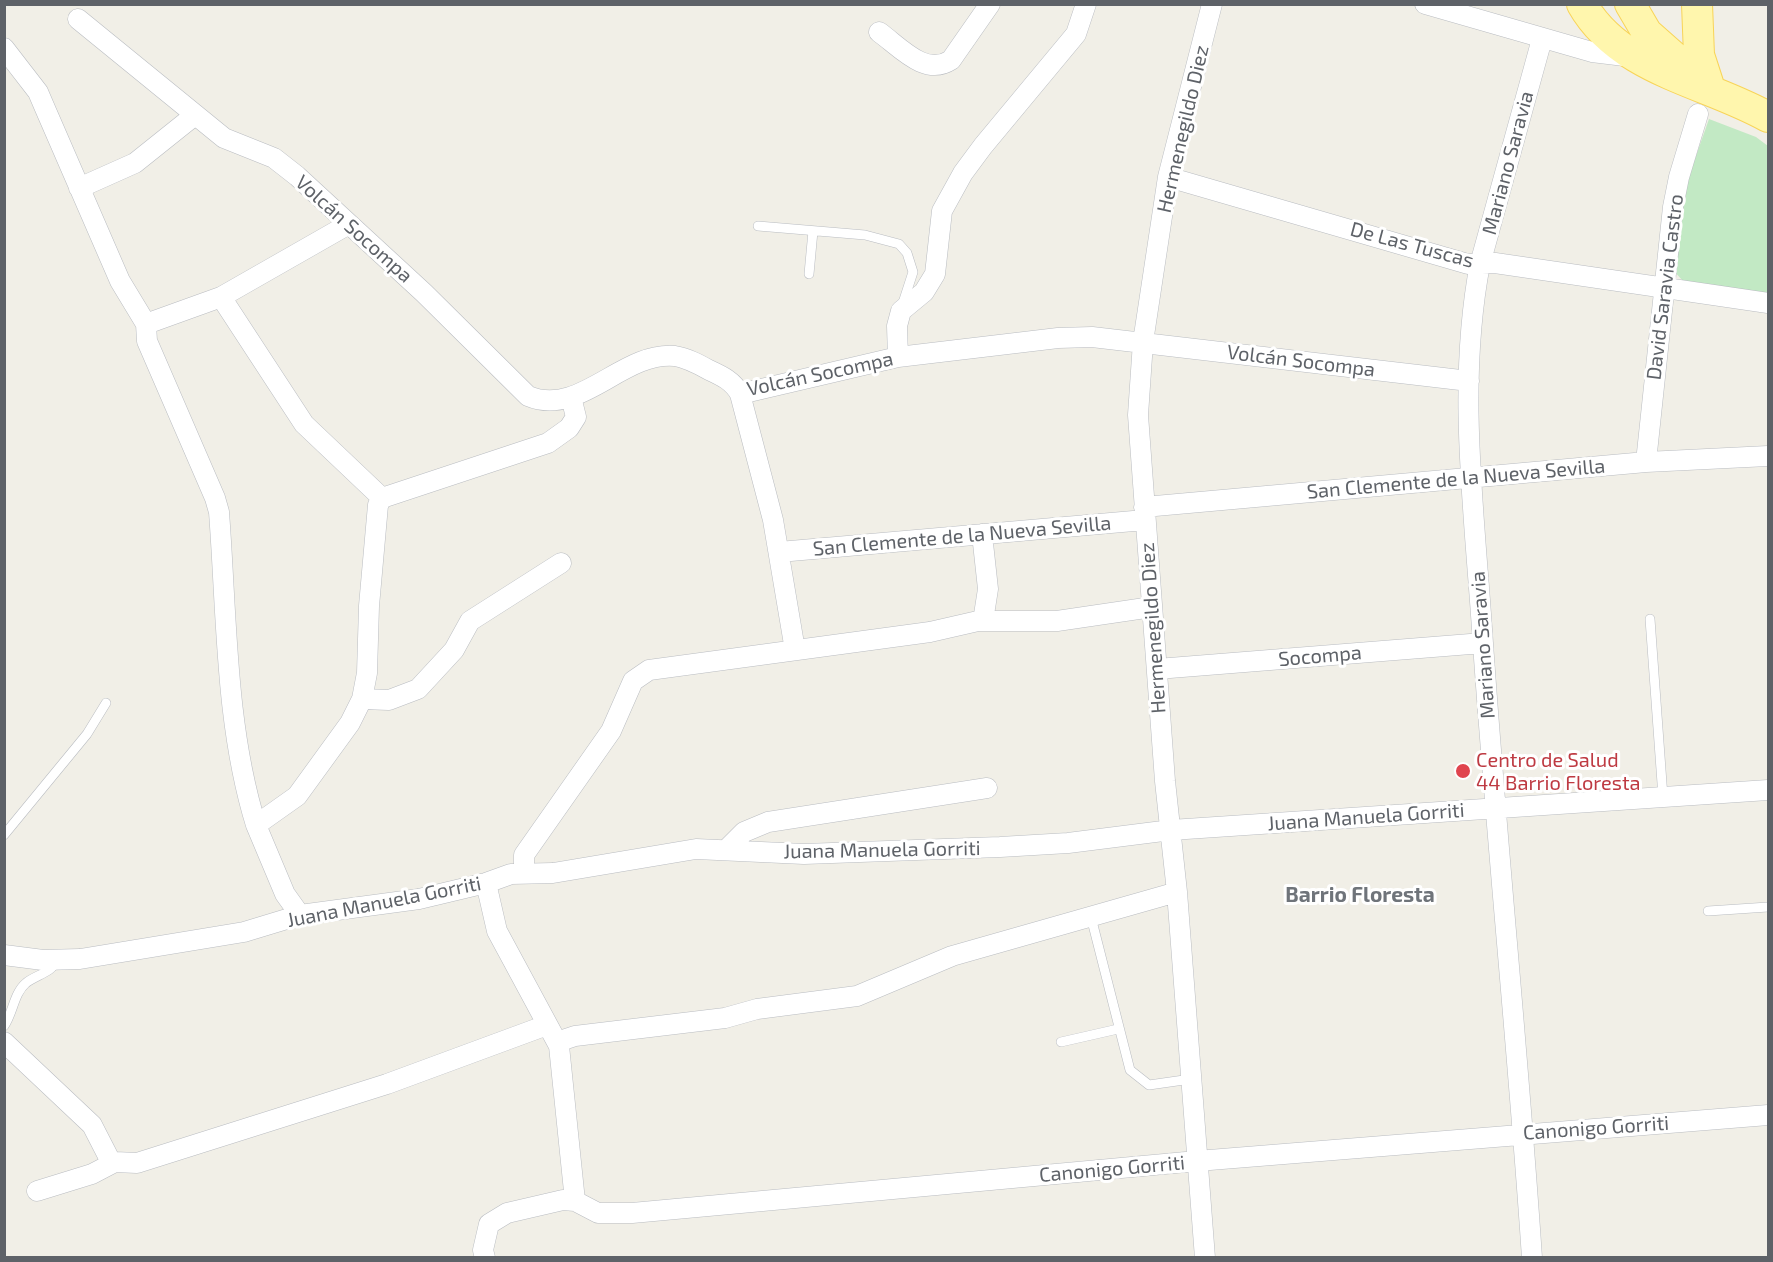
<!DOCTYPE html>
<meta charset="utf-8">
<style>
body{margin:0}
#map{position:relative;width:1773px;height:1262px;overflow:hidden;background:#f1efe7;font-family:"Exo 2",sans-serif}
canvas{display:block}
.frame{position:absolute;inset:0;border:6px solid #5e6268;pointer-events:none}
</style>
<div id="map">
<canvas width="1773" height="1262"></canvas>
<div class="frame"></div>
</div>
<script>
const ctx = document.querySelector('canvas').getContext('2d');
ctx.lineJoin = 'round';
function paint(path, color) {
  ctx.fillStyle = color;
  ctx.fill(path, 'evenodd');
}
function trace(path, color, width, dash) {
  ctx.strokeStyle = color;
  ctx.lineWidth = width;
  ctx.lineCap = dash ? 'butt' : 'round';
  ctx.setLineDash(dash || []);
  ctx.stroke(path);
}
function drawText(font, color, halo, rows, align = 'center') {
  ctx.font = font + ' "Exo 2",sans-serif';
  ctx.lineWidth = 6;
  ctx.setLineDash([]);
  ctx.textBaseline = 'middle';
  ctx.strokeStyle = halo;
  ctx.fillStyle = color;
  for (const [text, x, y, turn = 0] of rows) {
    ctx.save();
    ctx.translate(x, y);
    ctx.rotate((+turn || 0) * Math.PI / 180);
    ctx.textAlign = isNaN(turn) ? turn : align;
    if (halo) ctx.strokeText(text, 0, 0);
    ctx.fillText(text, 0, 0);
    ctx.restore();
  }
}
paint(new Path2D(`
 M1709 119 1756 137 1768 146V294L1683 281 1672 269 1685 187Z`), '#c2e9c4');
const lane = new Path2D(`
 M758 226 865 235 899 244 907 253 913 272 902 306
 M809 274 813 231
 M1650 619 1663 797
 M4 835 87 734 106 703
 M1708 911 1768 907
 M1091 917 1130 1070 1149 1085 1191 1079
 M4 1026C13 1013 14 993 26 983 35 975 52 973 56 961
 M1061 1042 1118 1029`);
const street = new Path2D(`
 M1425 4 1592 52 1633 57
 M78 19 224 138 274 158 297 176 424 293 528 396C580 418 622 351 675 356 687 358 698 364 709 370 722 376 733 381 740 394L898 357 1058 338 1092 337 1469 381
 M879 32C900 47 925 77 951 60L990 4
 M4 48 38 92 44 106 120 281 146 324 147 341 215 498 219 512C227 616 225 725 256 825
 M1168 177 1468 264 1495 263 1768 303
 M79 188 135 163 195 115
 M221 297 304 424 382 498
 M146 324 221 297 349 224
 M898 357 897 326 901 311 924 292 935 274 942 211 963 173 983 146 1076 34 1086 4
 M740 394 773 520 795 650
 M1646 462 1673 207 1679 177 1698 114
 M1144 507 1646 462 1768 456
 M982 534 988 589 983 621
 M779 552 1145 520
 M1157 669 1483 643
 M362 699 389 700 418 689 454 650 470 621 561 563
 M727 849 744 832 768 822 987 788
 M524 873V855L611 731 633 681 649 670 930 632 978 621H1057L1152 607
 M486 883 497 931 559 1046 575 1201
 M300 915 285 894 256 825 297 796 350 723 362 699 367 673 369 606 378 505 382 498 548 443 569 428 576 417 571 397
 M4 955 43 960 80 959 244 932 300 915 419 899 486 883 511 874 553 873 696 849 804 854 1000 847 1068 843 1171 830 1768 790
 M4 1042 92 1125 110 1160 115 1162 137 1163 387 1084 547 1025
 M557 1042 575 1036 725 1018 757 1009 857 996 952 956 1177 892
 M37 1191 92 1174 115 1162
 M485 1258 483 1250 489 1224 507 1213 563 1200 575 1201 598 1213H632L1197 1161 1768 1115
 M1205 1258 1177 892 1165 781 1138 415 1143 342 1168 177 1212 4
 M1532 1258C1518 1048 1496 838 1482 629 1474 508 1457 384 1480 264L1542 39`);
const primary = new Path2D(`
 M1582 4C1620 71 1706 82 1768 117
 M1630 4 1647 33 1690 71
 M1697 4 1699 55 1710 89`);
trace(lane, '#b9bcc1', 10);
trace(street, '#b9bcc1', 21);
trace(primary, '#f8d458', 32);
trace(lane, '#fff', 9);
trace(street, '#fff', 20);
trace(primary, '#fff6ad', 30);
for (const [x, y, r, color] of [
 [1463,771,8,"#e0444e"]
]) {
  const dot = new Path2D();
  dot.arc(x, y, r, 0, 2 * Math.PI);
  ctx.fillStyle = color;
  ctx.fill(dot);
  trace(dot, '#fff', 2);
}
drawText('20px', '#5e6268', '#fff', [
 ["Hermenegildo Diez",1183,129,-77],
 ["Mariano Saravia",1508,163,-75],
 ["Volcán Socompa",354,229,42],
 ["De Las Tuscas",1412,245,15],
 ["David Saravia Castro",1665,287,-83],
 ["Volcán Socompa",1301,361,7],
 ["Volcán Socompa",820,374,-12],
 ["San Clemente de la Nueva Sevilla",1456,479,-5],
 ["San Clemente de la Nueva Sevilla",962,536,-5],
 ["Hermenegildo Diez",1153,628,-94],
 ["Mariano Saravia",1483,645,-94],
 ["Socompa",1320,656,-5],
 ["Juana Manuela Gorriti",1366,817,-4],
 ["Juana Manuela Gorriti",882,850,-1],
 ["Juana Manuela Gorriti",384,902,-11],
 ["Canonigo Gorriti",1596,1128,-4],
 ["Canonigo Gorriti",1112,1169,-5]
]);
drawText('20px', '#be3a42', '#fff', [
 ["Centro de Salud",1476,760],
 ["44 Barrio Floresta",1476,783]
], 'left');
drawText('bold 21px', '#6f747a', '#fff', [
 ["Barrio Floresta",1360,895]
]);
</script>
